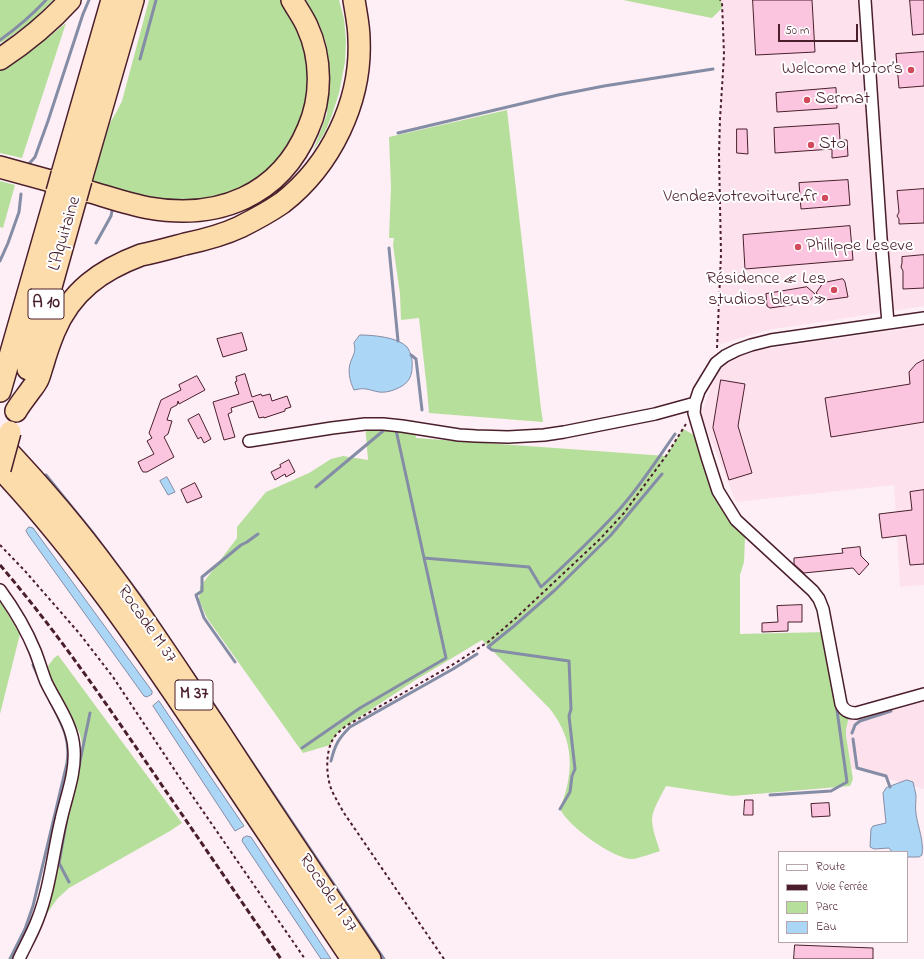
<!DOCTYPE html>
<meta charset="utf-8">
<style>
body{margin:0}
#map{position:relative;width:924px;height:959px;overflow:hidden;background:#feeef5;font-family:"Indie Flower",sans-serif}
canvas{display:block}
.legend{position:absolute;left:778px;top:851px;width:130px;height:92px;box-sizing:border-box;background:#fff;border:1px solid #b7a5aa;margin:0;padding:5px 7px;list-style:none;font-size:12px;color:#4a1f2b}
.legend li{display:flex;align-items:center;gap:8px;height:20px}
.legend b{width:20px;border:1px solid #b7a5aa}
.scale{position:absolute;left:778px;top:24px;width:80px;height:18px;box-sizing:border-box;border:2px solid #4a1f2b;border-top:0;padding-left:5px;font-size:12px;line-height:14px;white-space:nowrap;color:#4a1f2b;-webkit-text-stroke:3px #fff;paint-order:stroke}
</style>
<div id="map">
<canvas width="924" height="959"></canvas>
<ul class="legend">
<li><b style="height:5px;background:#fff"></b>Route</li>
<li><b style="height:5px;background:#4a1f2b"></b>Voie ferrée</li>
<li><b style="height:11px;background:#b6df9c"></b>Parc</li>
<li><b style="height:11px;background:#abd6f6"></b>Eau</li>
</ul>
<div class="scale">50 m</div>
</div>
<script>
const ctx = document.querySelector('canvas').getContext('2d');
ctx.lineJoin = 'round';
function paint(path, color) {
  ctx.fillStyle = color;
  ctx.fill(path, 'evenodd');
}
function trace(path, color, width, dash) {
  ctx.strokeStyle = color;
  ctx.lineWidth = width;
  ctx.lineCap = dash ? 'butt' : 'round';
  ctx.setLineDash(dash || []);
  ctx.stroke(path);
}
function drawText(font, color, halo, rows, align = 'center') {
  ctx.font = font + ' "Indie Flower",sans-serif';
  ctx.lineWidth = 4;
  ctx.setLineDash([]);
  ctx.textBaseline = 'middle';
  ctx.strokeStyle = halo;
  ctx.fillStyle = color;
  for (const [text, x, y, turn = 0] of rows) {
    ctx.save();
    ctx.translate(x, y);
    ctx.rotate((+turn || 0) * Math.PI / 180);
    ctx.textAlign = isNaN(turn) ? turn : align;
    if (halo) ctx.strokeText(text, 0, 0);
    ctx.fillText(text, 0, 0);
    ctx.restore();
  }
}
paint(new Path2D(`
 M721 0H924V306L768 330 717 345 721 254 720 202V119L724 55 723 27Z
 M924 326V585L900 587 894 485 736 502 701 415 717 370 743 352Z
 M924 692V789L851 768 846 736V729L850 713Z`), '#fde2ee');
paint(new Path2D(`
 M0 0H53L32 21 6 40 0 43Z
 M149 0H286C292 20 301 38 306 58L312 59 306 123 268 178 198 206 90 187 110 123 117 111 122 101Z
 M306 0H339L344 19 346 41 345 62 339 93 332 115 325 132 313 151 321 130 327 114 329 63 326 43 319 24Z
 M623 0H721L722 8 712 18Z
 M66 23 22 158 0 153V70C24 57 45 40 66 23Z
 M507 110 541 409 543 422 429 413 427 390 419 318 401 320 400 294 393 245 394 238H389L391 187 389 137Z
 M0 181 15 185 3 228 0 227Z
 M365 424 415 428 416 438 666 456 683 429 694 435 712 492 729 520 745 537 744 562 740 575V634L827 632 841 704 850 713 846 729V736L853 779 850 786 732 796 666 786C661 796 653 808 652 819 652 829 657 842 660 851 653 853 640 858 633 859 614 860 568 826 560 809 574 773 575 741 550 709L482 640 414 681 346 726 337 733 330 745 303 753 207 618 199 600 200 587 237 538V527L266 492 309 473 331 459 343 456 368 460Z
 M0 601 20 634 0 714Z
 M58 655 182 823 170 831 69 888 57 899 46 915 66 812 80 756 82 744 80 734 50 677 48 666 54 658Z`), '#b6df9c');
const water = new Path2D(`
 M360 335C372 335 398 337 407 347 411 352 413 362 412 368 412 375 409 382 402 386 395 390 387 393 379 392 368 390 366 387 354 390 350 382 347 370 351 361 354 353 356 352 354 343Z
 M167 477 175 492 168 495 160 481Z
 M29 527 33 528 152 691V694L147 697 144 696 29 536 26 531Z
 M159 701 244 826 235 831 153 706Z
 M907 780 913 782C914 786 915 791 916 795 916 801 915 808 916 814 918 828 924 840 922 855L919 857H907V852H892L889 848 874 849 870 847 871 829 873 826 886 823 883 793 886 788Z
 M247 836 251 837 331 959H321L242 841 243 838Z`);
paint(water, '#abd6f6');
trace(water, '#848da5', 1);
trace(new Path2D(`
 M0 40C17 28 32 15 46 0
 M140 59 156 0
 M398 133 558 95 604 86 713 69
 M27 165H28L35 157 48 121 83 14 89 0
 M96 243 111 216 112 211
 M389 248 398 341
 M0 261 8 243 19 212 21 194
 M411 355 416 359 422 410
 M46 475 93 533 144 601 384 959
 M316 487 383 431
 M424 558 529 567 541 587C567 563 593 538 617 512 639 488 656 461 675 434
 M235 662 204 618 196 595 202 591V577L241 545 247 542 258 534
 M33 665 39 678
 M852 733 855 725 860 721 891 711
 M853 739 857 768 886 776 890 787
 M302 748 360 708 446 658 396 430
 M331 761C335 745 338 739 350 727L453 669 477 654
 M79 766 90 713
 M770 795 831 791 847 782 836 703
 M560 809 570 792 572 776 575 769 569 716 571 709 569 661 492 650 488 647 514 626 555 590 611 535 662 474
 M68 812 59 863 69 882
 M10 959 25 929 33 906 67 763C71 738 61 723 50 701`), '#848da5', 3);
const building = new Path2D(`
 M753 0H812L815 52 756 55Z
 M910 0H924V34L913 35Z
 M924 52V86L899 88 896 54Z
 M836 88 837 108 777 112 776 93Z
 M839 124 840 140H847L848 156 832 158V149L775 153 774 128Z
 M737 129H747L748 154 737 153Z
 M848 180 850 205 801 209 799 183Z
 M924 189V223L899 224V219L897 216 899 212 897 191Z
 M850 226 853 260 745 269 743 235Z
 M924 255V288L903 289V271L901 267 902 263V257Z
 M843 279 845 282 848 297 826 300 816 293 823 283Z
 M807 287 815 294 809 302 802 303 801 302 791 305 770 308 767 306 766 294Z
 M242 333 247 350 223 357 217 339Z
 M924 360V422L831 437 825 398 910 384 909 372 916 364Z
 M245 374 252 397 261 394 262 396 270 394 272 401 287 396 291 407 285 409V411L264 418V417L259 418 253 401 231 408 232 412 228 414 235 437 224 440 213 402 239 394 235 382 237 381 236 377Z
 M197 376 205 390 179 404 178 401 177 405 171 408 167 420 172 421 168 434 164 437 174 457 147 472H143L141 469 138 462 154 454 147 441 152 438 149 433 161 400 181 390 179 385Z
 M721 380 745 384 738 426 752 473 729 480 713 428Z
 M199 414 211 439 204 443 201 437 198 439 188 420Z
 M289 460 295 472 286 477 285 474 275 480 271 472 281 467 280 465Z
 M195 483 202 497 187 503 181 490Z
 M924 490V564L910 565 906 535 882 538 879 514 912 510 910 492Z
 M860 547 861 556 869 564 859 575 853 568 804 573 794 564V558L843 553 842 549Z
 M802 605V622H788V631L762 632V623L778 622 777 606Z
 M745 800H753V815H744Z
 M829 803 830 816 812 817 811 804Z
 M795 945 873 948V959H794Z`);
paint(building, '#fbc5df');
trace(building, '#4a1f2b', 1);
const street = new Path2D(`
 M865 0 881 238 888 323
 M924 318 771 340 751 345 737 350 725 356 716 363 699 391 695 403 694 413 707 457 718 491 736 520 813 591 819 599 823 609 841 704C844 711 849 713 856 713L924 694
 M249 441 332 428 365 424H383L402 426 459 435 476 436 508 437 544 435 564 432 655 414 695 403
 M0 590C14 609 26 629 35 651 39 661 42 672 46 682 56 703 73 725 74 749 76 773 66 797 61 820 53 853 50 889 37 921 32 934 25 946 19 959`);
const highway = new Path2D(`
 M0 59C26 42 49 23 70 0
 M0 167C29 175 58 183 87 191 108 197 128 204 149 208 218 220 280 196 308 129 322 98 322 58 307 26 303 17 297 9 292 0
 M62 174 112 0
 M81 180 133 0
 M28 369 76 198
 M0 391 57 192
 M16 411C20 404 25 398 30 391 32 388 35 385 37 381 40 376 41 369 43 364 46 353 50 342 54 332 71 291 101 270 141 255 156 252 170 248 185 244 204 240 223 235 240 227 254 220 269 212 282 203 331 165 362 101 359 39 359 26 356 13 354 0
 M0 443C39 484 76 527 109 572 148 623 182 677 218 730 268 807 319 883 370 959
 M0 468C78 551 142 645 205 739 254 812 303 886 352 959`);
trace(street, '#4a1f2b', 14);
trace(highway, '#4a1f2b', 24);
trace(new Path2D(`
 M717 348 721 254 719 155 720 119 724 55 723 27 722 3 720 0
 M0 545 25 571 79 633 113 677 180 778 305 959
 M444 959 344 813C340 806 336 799 332 791 326 777 325 753 333 739 336 734 341 730 346 726L457 662 488 642 517 617 600 539 624 513 666 456 686 424`), '#4a1f2b', 2, [3, 3]);
trace(street, '#fff', 11);
trace(highway, '#fddcac', 21);
trace(new Path2D(`
 M0 565C59 634 110 709 161 784 201 842 241 901 281 959`), '#4a1f2b', 3, [6, 3]);
const highwayBridge = new Path2D(`
 M57 192 62 174
 M76 198 81 180
 M0 469 10 432`);
trace(highwayBridge, '#4a1f2b', 24, []);
trace(highwayBridge, '#fddcac', 21);
for (const [x, y, r, color] of [
 [911,70,4,"#d1495b"],
 [807,100,4,"#d1495b"],
 [811,145,4,"#d1495b"],
 [825,198,4,"#d1495b"],
 [798,247,4,"#d1495b"],
 [834,290,4,"#d1495b"]
]) {
  const dot = new Path2D();
  dot.arc(x, y, r, 0, 2 * Math.PI);
  ctx.fillStyle = color;
  ctx.fill(dot);
  trace(dot, '#fff', 1.5);
}
for (const [x, y, w] of [
 [46,304,36],
 [194,695,38]
]) {
  const box = new Path2D();
  box.roundRect(x - w / 2, y - 15, w, 30, 3);
  ctx.fillStyle = '#fff';
  ctx.fill(box);
  trace(box, '#4a1f2b', 1);
}
drawText('bold 17px', '#4a1f2b', null, [
 ["A 10",46,304],
 ["M 37",194,695]
]);
drawText('18px', '#4a1f2b', '#fff', [
 ["Welcome Motor’s",903,70],
 ["Sermat",815,100,"left"],
 ["Sto",819,145,"left"],
 ["Vendezvotrevoiture.fr",817,198],
 ["Philippe Leseve",806,247,"left"],
 ["Résidence « Les",826,280],
 ["studios bleus »",826,301]
], 'right');
drawText('18px', '#4a1f2b', '#fff', [
 ["L'Aquitaine",66,234,-74],
 ["Rocade M 37",146,625,55],
 ["Rocade M 37",327,894,56]
]);
</script>
